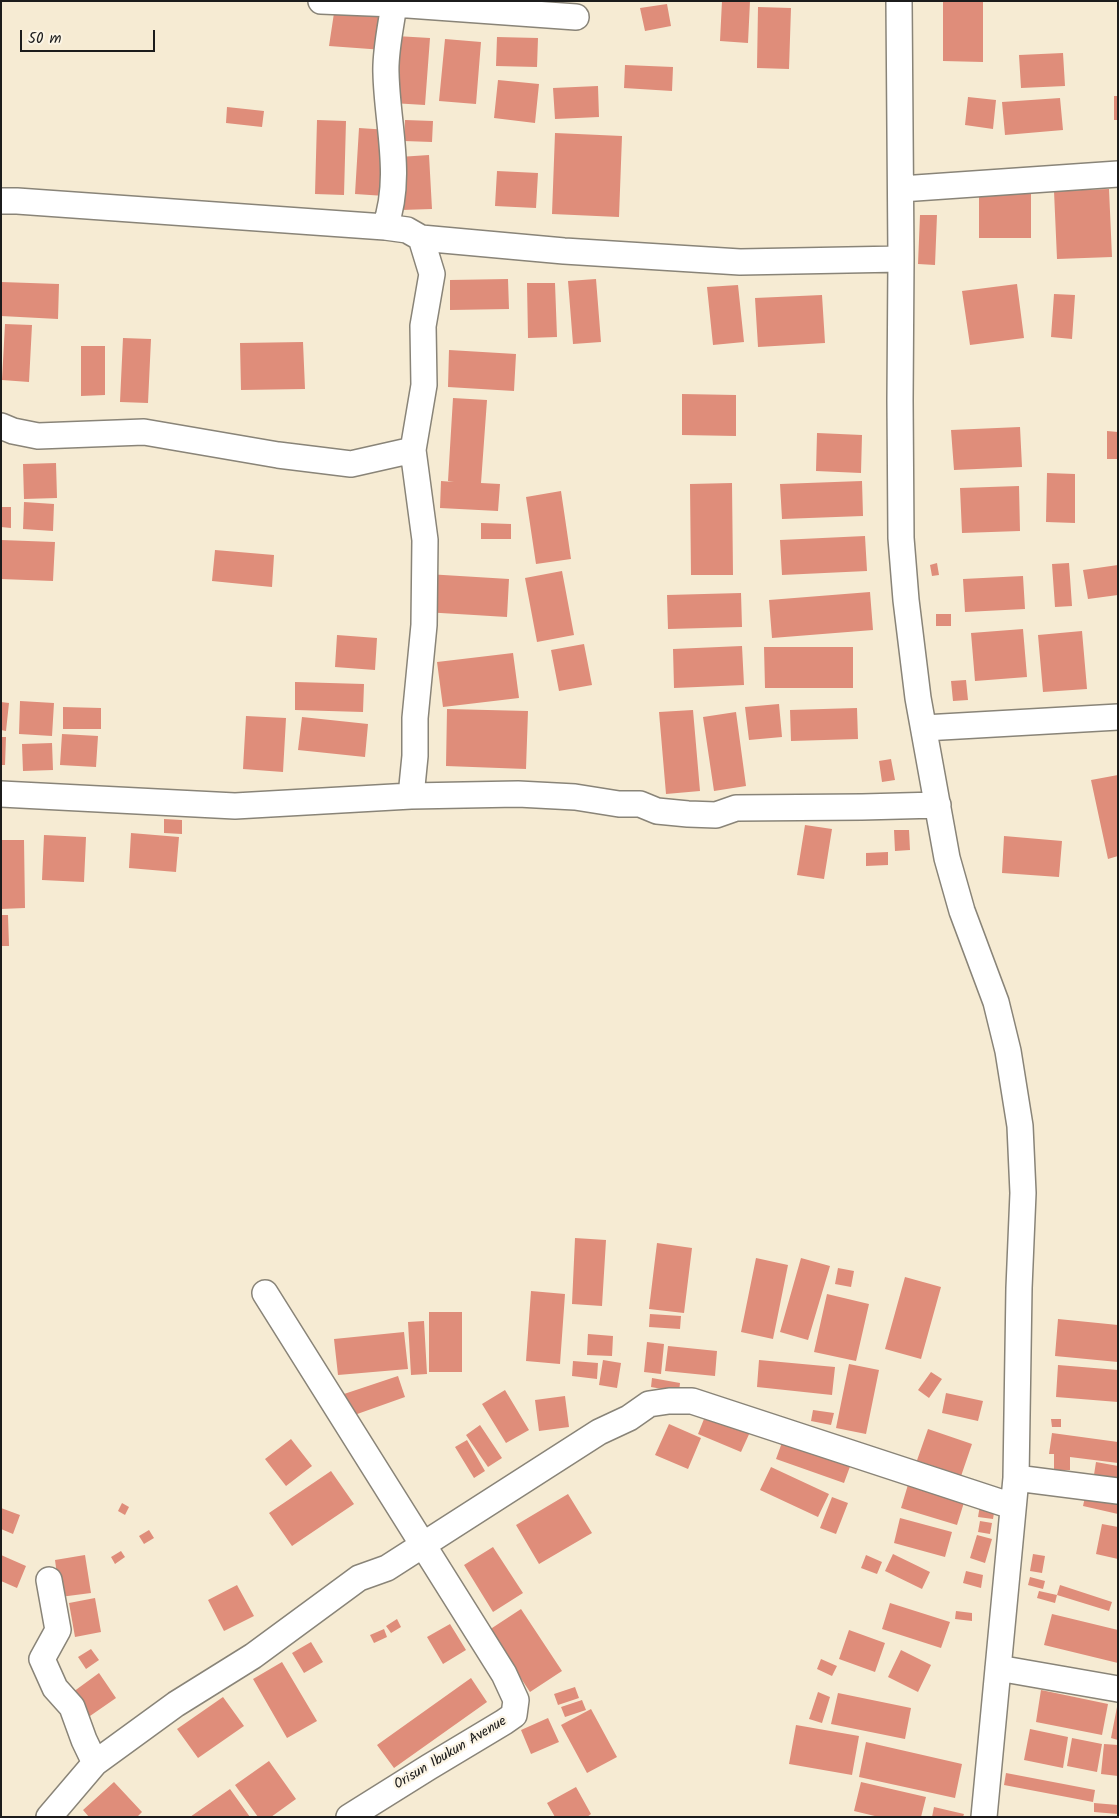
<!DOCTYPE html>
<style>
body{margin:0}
#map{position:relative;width:1119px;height:1818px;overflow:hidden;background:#f6ebd3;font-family:Kalam,sans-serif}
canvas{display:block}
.frame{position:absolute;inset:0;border:2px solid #1c1c1c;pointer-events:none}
.scale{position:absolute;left:20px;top:30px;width:135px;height:22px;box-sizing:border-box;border:2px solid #1c1c1c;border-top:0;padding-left:6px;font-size:15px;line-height:18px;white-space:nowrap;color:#1c1c1c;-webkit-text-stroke:4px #fcf5e5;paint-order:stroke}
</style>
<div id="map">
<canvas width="1119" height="1818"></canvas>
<div class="frame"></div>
<div class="scale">50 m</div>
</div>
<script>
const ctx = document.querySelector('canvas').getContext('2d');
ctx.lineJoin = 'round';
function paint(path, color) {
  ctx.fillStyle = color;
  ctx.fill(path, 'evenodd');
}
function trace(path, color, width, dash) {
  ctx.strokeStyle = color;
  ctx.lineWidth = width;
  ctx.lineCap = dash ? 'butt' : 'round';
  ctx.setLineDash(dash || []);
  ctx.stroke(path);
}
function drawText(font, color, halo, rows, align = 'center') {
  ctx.font = font + ' Kalam,sans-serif';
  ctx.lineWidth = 4.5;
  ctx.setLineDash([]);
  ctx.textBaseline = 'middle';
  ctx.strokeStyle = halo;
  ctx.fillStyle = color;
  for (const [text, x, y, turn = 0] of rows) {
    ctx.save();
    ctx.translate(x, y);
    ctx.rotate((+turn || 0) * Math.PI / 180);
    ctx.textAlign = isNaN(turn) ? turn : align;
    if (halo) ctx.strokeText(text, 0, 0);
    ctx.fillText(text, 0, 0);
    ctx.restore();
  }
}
paint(new Path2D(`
 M722 1H750L748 43 720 41Z
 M943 2H983V62L943 61Z
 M667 4 671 26 645 31 640 8Z
 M758 7 791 8 789 69 757 68Z
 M334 13 388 15 384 50 329 46Z
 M396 36 430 38 425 105 392 103Z
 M497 37 538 38 537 67 496 66Z
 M445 39 481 42 476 104 439 101Z
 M1063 53 1065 86 1021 88 1019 55Z
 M625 65 673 67 672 91 624 88Z
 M498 80 539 84 535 123 494 118Z
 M598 86 599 117 555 119 553 88Z
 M1114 96H1118V120H1114Z
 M968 97 996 100 993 129 965 125Z
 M1060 98 1063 130 1005 135 1002 102Z
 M227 107 264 111 262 127 226 123Z
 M317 120 346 121 344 195 315 194Z
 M405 120 433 121 432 142 404 141Z
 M359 128 389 130 385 196 355 194Z
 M555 133 622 136 619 217 552 214Z
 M429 155 432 209 401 210 399 157Z
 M497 171 538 173 536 208 495 206Z
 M1109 189 1112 257 1057 259 1054 191Z
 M979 191 1031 192V238H979Z
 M920 215H937L935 265 918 264Z
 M508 279 509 309 450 310V280Z
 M596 279 601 342 573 344 568 281Z
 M1 282 59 284 58 319 1 316Z
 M527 283H555L557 337 528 338Z
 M1017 284 1024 338 970 345 962 291Z
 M738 285 744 342 713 345 707 287Z
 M1054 294 1075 295 1072 339 1051 337Z
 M822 295 825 343 758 347 755 298Z
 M5 324 32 325 29 382 2 380Z
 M123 338 151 339 148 403 120 402Z
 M303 342 305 389 241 390 240 343Z
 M81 346H105V395L81 396Z
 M449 350 516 354 514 391 448 387Z
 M682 394 736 395V436L682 435Z
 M453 398 487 400 481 483 500 484 498 511 440 508 441 481 454 482 448 481Z
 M1020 427 1022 467 954 470 951 430Z
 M1107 431 1118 432V459H1107Z
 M817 433 862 435 861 473 816 471Z
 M56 463 57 498 24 499 23 464Z
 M1047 473 1075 474V523L1046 522Z
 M862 481 863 516 782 519 780 484Z
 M732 483 733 575H691L690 484Z
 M1019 486 1020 531 962 533 960 488Z
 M561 491 571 559 536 564 526 497Z
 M24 502 54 504 53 531 23 529Z
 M1 507H11V528L1 527Z
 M481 523 511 524V539H481Z
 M865 536 867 571 782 575 780 540Z
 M1 540 55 542 53 581 1 579Z
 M215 550 274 555 272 587 212 581Z
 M937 563 939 575 932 576 930 565Z
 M1069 563 1072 606 1055 607 1052 564Z
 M1118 565V595L1088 599 1083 570Z
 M562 571 574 635 537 642 525 578Z
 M427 574 509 579 507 617 424 612Z
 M1023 576 1025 609 965 612 963 579Z
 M870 592 873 630 772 638 769 600Z
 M741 593 742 627 668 629 667 595Z
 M936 614H951V626H936Z
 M1023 629 1027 677 975 681 971 633Z
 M1082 631 1087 689 1043 692 1038 635Z
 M337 635 377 638 375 670 335 667Z
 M584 644 592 685 559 691 551 650Z
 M742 646 744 685 674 688 673 649Z
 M764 647H853V688H765Z
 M513 653 519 698 443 707 437 662Z
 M966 680 968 700 953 701 951 681Z
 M295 682 364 684 363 712 295 710Z
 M20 701 54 703 52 736 19 734Z
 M1 702 9 703 6 731 1 730Z
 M779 704 782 737 749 740 745 707Z
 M63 707 101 708V729H63Z
 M857 708 858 739 791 741 790 710Z
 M447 709 528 711 526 769 446 766Z
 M693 710 700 791 666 794 659 712Z
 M736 712 746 786 714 791 703 717Z
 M246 716 286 718 283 772 243 769Z
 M302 717 368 724 365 757 298 750Z
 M62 734 98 736 96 767 60 765Z
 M1 737H6L5 765H1Z
 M52 743 53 770 23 771 22 744Z
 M891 759 895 780 882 782 879 761Z
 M1118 775V856L1108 859 1091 780Z
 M164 819 182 820V834L164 833Z
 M805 825 832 829 824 879 797 875Z
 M894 830H909L910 850 895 851Z
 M131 833 179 837 176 872 129 868Z
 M44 835 86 837 84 882 42 880Z
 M1004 836 1062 841 1059 877 1002 873Z
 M1 840H24L25 908 1 909Z
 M888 852V865L866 866V853Z
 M1 915H8L9 946H1Z
 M575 1238 606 1240 602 1306 572 1304Z
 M657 1243 692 1248 684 1313 649 1309Z
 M756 1258 788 1265 773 1339 741 1332Z
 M801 1258 830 1266 808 1340 780 1332Z
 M838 1268 854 1271 851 1287 835 1284Z
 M905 1277 941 1287 921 1359 885 1349Z
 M531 1291 565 1294 560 1364 526 1361Z
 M827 1294 869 1304 856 1361 814 1352Z
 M429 1312H462V1372H429Z
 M650 1314 681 1316 680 1329 649 1327Z
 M1058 1319 1118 1325V1362L1055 1356Z
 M424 1321 427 1374 411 1375 408 1322Z
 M404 1332 408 1369 338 1375 334 1339Z
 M588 1334 613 1336 612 1356 587 1355Z
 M647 1342 664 1344 661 1374 644 1372Z
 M668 1346 717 1351 715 1376 665 1371Z
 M603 1360 621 1363 617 1388 599 1385Z
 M759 1360 835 1367 832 1395 757 1387Z
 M573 1361 598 1363 597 1379 572 1376Z
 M849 1364 879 1370 866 1434 836 1428Z
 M1058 1365 1118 1370V1402L1056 1397Z
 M931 1372 942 1379 929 1398 918 1390Z
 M398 1376 405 1397 346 1418 338 1396Z
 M652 1378 680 1383 679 1392 651 1387Z
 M505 1390 529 1430 506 1443 482 1404Z
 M946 1393 983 1401 978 1421 942 1413Z
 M565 1396 569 1427 539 1431 535 1400Z
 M813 1410 834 1413 831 1425 811 1421Z
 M706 1414 750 1432 741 1452 698 1434Z
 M1051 1419H1061V1427H1052Z
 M669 1424 701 1438 688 1469 655 1455Z
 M480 1425 502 1458 488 1467 466 1435Z
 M928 1429 972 1444 959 1482 915 1466Z
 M1052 1433 1118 1442V1463L1070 1457V1470H1054V1454H1049Z
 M784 1437 852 1461 844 1483 776 1459Z
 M291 1439 312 1466 286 1486 265 1459Z
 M467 1440 485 1471 474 1478 455 1447Z
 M1096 1462 1118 1466V1486L1093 1481Z
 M771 1467 829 1494 818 1517 760 1490Z
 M331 1471 354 1504 292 1546 269 1513Z
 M910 1478 966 1496 957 1525 901 1508Z
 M568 1494 592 1533 539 1564 516 1525Z
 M832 1497 848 1503 836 1534 820 1528Z
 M1085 1497 1118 1504V1514L1083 1506Z
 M122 1503 129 1507 125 1515 118 1511Z
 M980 1505 995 1507 993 1519 978 1517Z
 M1 1508 20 1515 13 1534 1 1529Z
 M900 1518 952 1532 945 1557 894 1543Z
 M980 1521 992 1523 990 1534 978 1532Z
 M1102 1524 1118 1527V1559L1096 1554Z
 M149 1530 154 1538 144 1544 139 1536Z
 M977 1535 992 1539 985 1563 970 1558Z
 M493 1547 523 1593 493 1612 464 1565Z
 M121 1551 125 1557 115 1564 111 1557Z
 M893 1554 930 1572 922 1589 885 1571Z
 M1033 1554 1045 1556 1042 1573 1030 1571Z
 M1 1555 26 1566 17 1588 1 1581Z
 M85 1555 91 1593 60 1597 55 1560Z
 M866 1555 882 1562 877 1574 861 1568Z
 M966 1571 983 1575 981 1588 963 1583Z
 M1030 1577 1045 1581 1043 1589 1028 1585Z
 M237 1585 254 1616 224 1631 208 1600Z
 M1060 1585 1112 1602 1109 1611 1057 1595Z
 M1039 1591 1057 1595 1055 1603 1037 1598Z
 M95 1598 101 1632 75 1637 69 1603Z
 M890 1603 950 1622 941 1648 882 1629Z
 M521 1609 562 1671 530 1692 489 1630Z
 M956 1611 972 1613V1621L955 1619Z
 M1052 1614 1118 1630V1663L1044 1645Z
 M397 1619 401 1627 391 1633 386 1626Z
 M450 1624 466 1650 443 1664 427 1637Z
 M384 1629 387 1637 374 1643 370 1635Z
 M849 1630 885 1643 875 1672 839 1659Z
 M311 1642 323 1662 304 1673 292 1653Z
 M91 1649 99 1660 86 1669 78 1657Z
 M901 1650 931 1665 918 1692 888 1677Z
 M821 1659 837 1666 832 1676 817 1669Z
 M282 1662 317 1721 287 1738 253 1679Z
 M99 1673 116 1698 90 1716 73 1692Z
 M471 1678 487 1702 394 1768 377 1745Z
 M575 1687 579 1698 558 1705 554 1694Z
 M1041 1690 1108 1704 1102 1735 1036 1722Z
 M818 1692 830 1697 822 1723 809 1719Z
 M838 1693 911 1708 905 1739 831 1724Z
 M223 1697 244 1726 198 1758 177 1729Z
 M582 1700 586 1710 565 1717 561 1707Z
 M1117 1707H1118V1740L1111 1738Z
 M591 1709 617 1757 587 1773 561 1725Z
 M548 1718 559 1742 531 1754 521 1730Z
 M796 1725 859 1736 852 1775 789 1764Z
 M1030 1729 1068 1737 1063 1768 1024 1760Z
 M1072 1738 1102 1744 1097 1772 1067 1766Z
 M866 1742 962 1764 955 1798 859 1777Z
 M1104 1744 1118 1745V1776L1101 1774Z
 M269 1761 296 1799 271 1817H258L235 1785Z
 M1006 1773 1095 1790 1093 1802 1004 1785Z
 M114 1782 142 1812 137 1817H89L83 1810Z
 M861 1782 926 1797 921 1817H879L854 1811Z
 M576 1787 591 1814 587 1817H555L547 1803Z
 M230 1789 250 1817H190Z
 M1094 1803 1118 1805V1814L1094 1812Z
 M934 1807 964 1814 963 1817H932Z`), '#df8d7a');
const minor = new Path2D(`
 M321 1 394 4 576 17
 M899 1 901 259 900 400 901 538 906 600 918 698 947 858 962 911 996 1002 1008 1051 1020 1126 1023 1193 1019 1288 1016 1478 984 1817
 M394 4C391 26 385 52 386 73 387 124 403 177 385 227L407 230 421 238 432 274 423 326 424 385 413 450 425 540 424 625 415 718V756L411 796
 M901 189 1118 174
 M1 201H17L385 227
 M421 238 564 251 740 262 901 259
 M1 426 13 431 38 436 144 432 278 455 351 464 413 450
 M924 728 1118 717
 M1 794 235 806 411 796 518 794 575 797 619 804H640L657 811 688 814 716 815 736 808 862 807 938 805
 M265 1293 504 1674 516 1700 514 1715 504 1722 429 1767 349 1817
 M1016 1478 1118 1491
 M49 1580 58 1630 42 1659 55 1688 72 1707 84 1740 95 1763
 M998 1668 1118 1689
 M49 1817 95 1763 176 1704 253 1656 359 1578 387 1568 599 1432 629 1418 649 1404 669 1401H692L1012 1506`);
trace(minor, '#898478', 28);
trace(minor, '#fff', 25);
drawText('14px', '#1c1c1c', '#fcf5e5', [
 ["Orisun Ibukun Avenue",451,1754,-31]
]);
</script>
